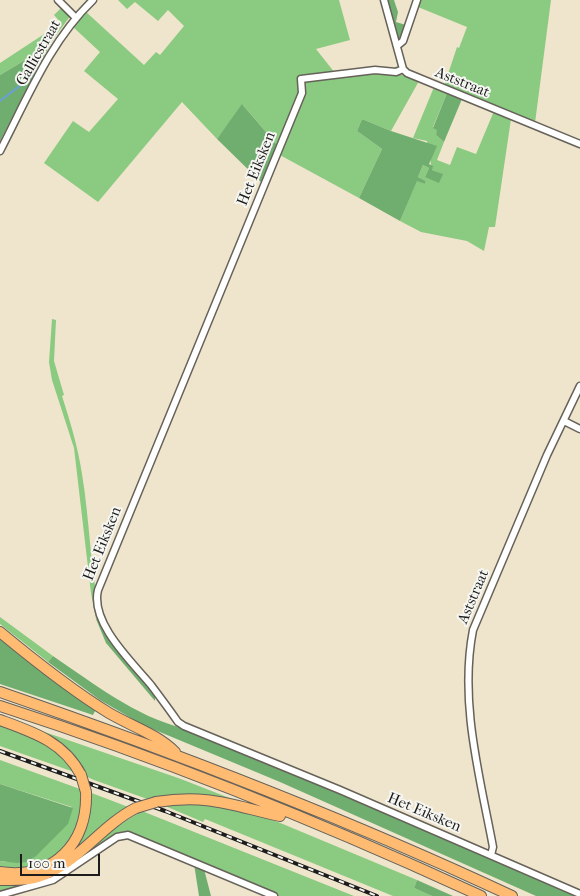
<!DOCTYPE html>
<style>
body{margin:0}
#map{position:relative;width:580px;height:896px;overflow:hidden;background:#efe5cc;font-family:"IM FELL French Canon",serif}
canvas{display:block}
.scale{position:absolute;left:20px;top:854px;width:80px;height:22px;box-sizing:border-box;border:2px solid #1c1c1c;border-top:0;padding-left:6px;font-size:15px;line-height:18px;white-space:nowrap;color:#1c1c1c;-webkit-text-stroke:4px #f6f6f2;paint-order:stroke}
</style>
<div id="map">
<canvas width="580" height="896"></canvas>
<div class="scale">100 m</div>
</div>
<script>
const ctx = document.querySelector('canvas').getContext('2d');
ctx.lineJoin = 'round';
function paint(path, color) {
  ctx.fillStyle = color;
  ctx.fill(path, 'evenodd');
}
function trace(path, color, width, dash) {
  ctx.strokeStyle = color;
  ctx.lineWidth = width;
  ctx.lineCap = dash ? 'butt' : 'round';
  ctx.setLineDash(dash || []);
  ctx.stroke(path);
}
function drawText(font, color, halo, rows, align = 'center') {
  ctx.font = font + ' "IM FELL French Canon",serif';
  ctx.lineWidth = 4;
  ctx.setLineDash([]);
  ctx.textBaseline = 'middle';
  ctx.strokeStyle = halo;
  ctx.fillStyle = color;
  for (const [text, x, y, turn = 0] of rows) {
    ctx.save();
    ctx.translate(x, y);
    ctx.rotate((+turn || 0) * Math.PI / 180);
    ctx.textAlign = isNaN(turn) ? turn : align;
    if (halo) ctx.strokeText(text, 0, 0);
    ctx.fillText(text, 0, 0);
    ctx.restore();
  }
}
paint(new Path2D(`
 M118 0H339L350 40 316 49 335 73 299 77 300 92 278 146 243 105 217 139 182 102 98 202 44 163 73 121 89 132 118 99 84 71 100 52 72 26 85 11 144 65 156 52 160 55 184 26 168 10 158 21 135 2 127 9Z
 M421 0H551L535 123 444 86 457 47 459 48 467 27 418 7Z
 M62 7 71 15 54 38 39 65 27 59 0 75V63L61 23 54 15Z
 M374 72 402 75 419 81 391 131 362 119 357 131 382 149 359 198 278 154 305 81Z
 M434 87 447 93 433 127 438 130 436 135 444 142 437 160 450 165 457 147 476 154 494 111 511 119 495 227H489L484 251 467 241 421 232 400 221 417 180 425 184 426 181 418 177 423 165 429 168 425 177 442 174 432 170 427 141 413 138Z
 M52 319 56 320 54 361 64 395 62 396C70 421 78 447 82 474 90 522 90 570 101 618L96 619 91 593 74 448 52 380 49 362Z
 M0 617 53 656 48 662 0 624Z
 M0 725C29 735 58 744 74 772L0 746Z
 M33 728 181 779 237 801 150 800 94 780 85 776Z
 M0 760 80 789C85 839 51 875 0 866V861L6 862 72 807 0 784Z
 M89 792 131 808 64 858Z
 M202 803 245 811 278 822 417 880 414 888 432 896H393L205 819 203 822 165 806 166 804Z
 M142 811 354 896H278L126 833 54 878 0 893V884L19 885Z`), '#8bca81');
paint(new Path2D(`
 M386 0H394L398 12 396 22 406 25 400 39 397 37Z
 M27 59 39 65 0 141V75Z
 M447 93 462 99 444 142 436 135 437 130 433 128Z
 M242 104 278 146 263 184 217 139Z
 M362 119 391 131 437 146 429 164 433 166 432 170 443 174 439 183 425 177 429 168 423 165 418 177 426 181 425 184 417 181 400 221 359 198 382 149 357 131Z
 M101 618 155 695V701L106 643 96 619Z
 M0 637 96 709 93 715 0 684Z
 M53 656C93 683 136 717 183 728L332 788 579 896H536L280 782 143 725 100 700 48 662Z
 M0 784 73 808 68 824 36 856 27 862 17 863 0 861Z
 M194 864 204 869 211 896H199Z
 M417 880 453 896H432L414 888Z`), '#70ae6f');
trace(new Path2D(`
 M0 101 30 78 36 65`), '#69a1d7', 2);
const minor = new Path2D(`
 M58 0 76 18
 M384 0 403 69 407 73 580 144
 M397 46 403 41 417 0
 M403 69 396 72 375 70 301 79 302 93 98 590C90 623 132 662 151 685 160 697 169 709 178 722L184 726 340 790 580 894
 M0 151C27 99 50 41 93 0
 M564 421 580 429
 M491 855 493 847C480 777 459 702 473 630L547 455 580 386
 M0 895 53 880 117 837 128 835 274 896`);
const highway = new Path2D(`
 M0 632C35 661 70 689 109 713 131 726 157 734 175 752
 M0 692C174 752 345 818 512 896
 M0 706C164 759 325 824 481 896
 M0 720C33 732 64 742 81 775
 M156 802C208 794 230 805 280 816
 M0 872C54 880 88 843 86 792
 M0 880C13 880 26 881 38 877 77 865 100 826 136 808`);
trace(minor, '#66625a', 9);
trace(highway, '#66625a', 12);
trace(minor, '#fff', 6);
trace(highway, '#ffbb71', 10);
const rail = new Path2D(`
 M0 751 165 811 377 896`);
trace(rail, '#1c1c1c', 4);
trace(rail, '#f6f6f2', 2, [5.5]);
const highwayBridge = new Path2D(`
 M81 775 86 792
 M136 808 156 802`);
trace(highwayBridge, '#66625a', 12, []);
trace(highwayBridge, '#ffbb71', 10);
drawText('15px', '#1c1c1c', '#f6f6f2', [
 ["Gallicstraat",39,53,-60],
 ["Aststraat",462,83,22],
 ["Het Eiksken",257,169,-68],
 ["Het Eiksken",103,544,-68],
 ["Aststraat",474,597,-67],
 ["Het Eiksken",424,813,23]
]);
</script>
